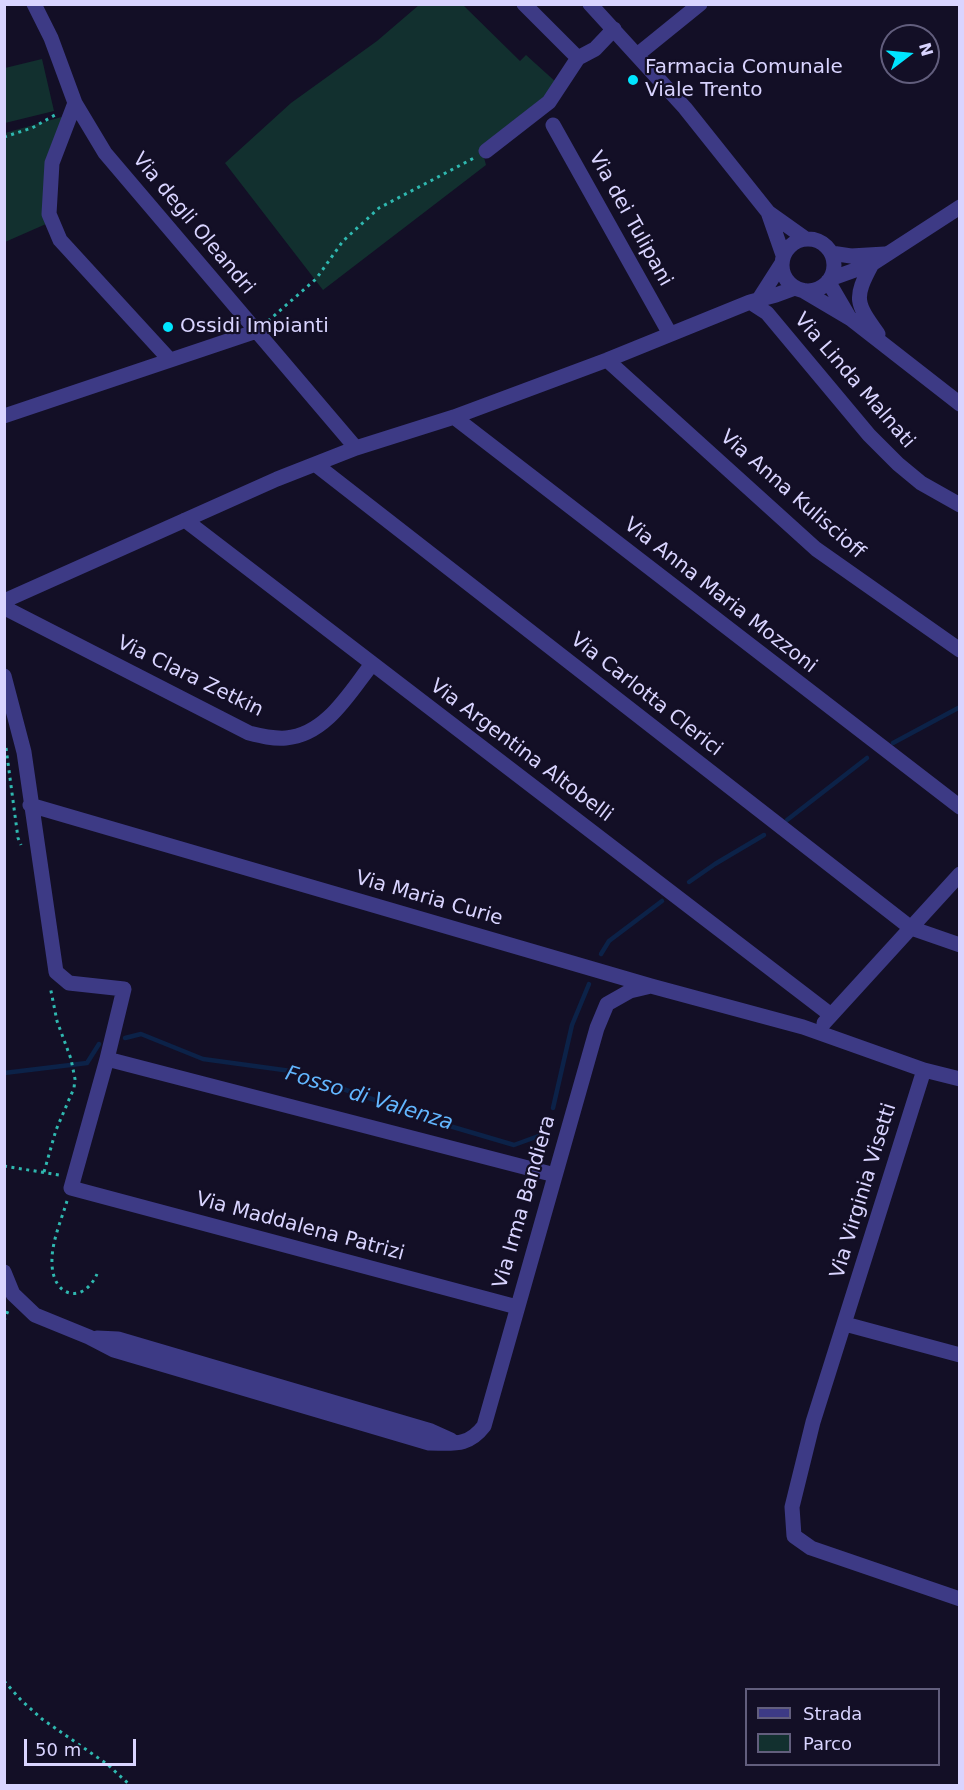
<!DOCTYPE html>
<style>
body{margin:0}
#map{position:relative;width:964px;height:1790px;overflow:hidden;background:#130f26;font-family:"DejaVu Sans",sans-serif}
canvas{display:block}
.frame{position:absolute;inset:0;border:6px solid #d9d4ff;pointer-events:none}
.legend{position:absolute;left:745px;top:1688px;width:195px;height:78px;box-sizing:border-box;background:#130f26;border:2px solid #625e7d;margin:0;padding:8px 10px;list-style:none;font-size:18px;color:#d9d4ff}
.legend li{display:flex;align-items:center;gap:12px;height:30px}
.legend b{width:30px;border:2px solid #625e7d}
.north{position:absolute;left:880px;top:24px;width:60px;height:60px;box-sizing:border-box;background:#130f26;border:2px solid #625e7d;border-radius:50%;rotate:74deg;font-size:16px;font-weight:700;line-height:24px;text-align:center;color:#d9d4ff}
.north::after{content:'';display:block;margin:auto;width:21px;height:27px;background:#00e5ff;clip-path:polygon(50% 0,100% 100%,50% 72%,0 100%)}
.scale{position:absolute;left:24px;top:1739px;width:112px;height:27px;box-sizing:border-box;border:3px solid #d9d4ff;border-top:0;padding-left:8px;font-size:18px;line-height:21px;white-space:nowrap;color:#d9d4ff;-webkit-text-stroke:4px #130f26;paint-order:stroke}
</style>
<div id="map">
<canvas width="964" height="1790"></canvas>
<div class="frame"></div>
<ul class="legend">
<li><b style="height:8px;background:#3d3a85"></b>Strada</li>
<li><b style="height:16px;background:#12302f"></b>Parco</li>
</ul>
<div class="north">N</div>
<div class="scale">50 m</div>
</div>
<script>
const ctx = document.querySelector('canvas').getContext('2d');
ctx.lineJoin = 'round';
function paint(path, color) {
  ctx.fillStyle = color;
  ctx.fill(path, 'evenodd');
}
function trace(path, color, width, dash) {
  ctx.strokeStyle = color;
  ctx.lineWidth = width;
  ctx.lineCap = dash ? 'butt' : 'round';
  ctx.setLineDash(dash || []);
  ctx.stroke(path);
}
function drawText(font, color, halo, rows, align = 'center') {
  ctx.font = font + ' "DejaVu Sans",sans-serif';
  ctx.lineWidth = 4.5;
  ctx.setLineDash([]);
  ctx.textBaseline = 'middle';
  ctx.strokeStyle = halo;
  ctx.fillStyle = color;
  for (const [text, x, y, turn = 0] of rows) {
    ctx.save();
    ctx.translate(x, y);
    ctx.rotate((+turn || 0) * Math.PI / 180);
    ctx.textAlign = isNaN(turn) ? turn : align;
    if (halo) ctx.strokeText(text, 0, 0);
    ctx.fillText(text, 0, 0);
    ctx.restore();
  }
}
paint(new Path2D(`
 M419 5H463L520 61 526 55 557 83 544 97 481 146 486 165 323 290 225 163 291 103 377 41Z
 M42 59 54 111 5 123V68Z
 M65 116 46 224 5 242V133Z`), '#12302f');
trace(new Path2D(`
 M893 743 960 707
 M787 820 867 758
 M689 882 715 864 764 835
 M601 954 609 941 662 901
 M125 1038 141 1034 203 1059 291 1071 453 1127 514 1145 544 1134
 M4 1073 87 1063 99 1044
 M553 1108 572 1025 589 984`), '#0c2248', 4.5);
trace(new Path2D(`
 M4 137 32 128 55 115
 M268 321 316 279 343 241 379 208 474 158
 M6 748 18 838 21 845
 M4 1166 59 1175
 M44 1172 56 1130 74 1088 75 1079 71 1059 57 1021 50 986
 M67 1201C61 1221 51 1243 52 1264 53 1297 83 1305 97 1274
 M4 1321 9 1308
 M4 1681 21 1700 42 1719 107 1764 131 1786`), '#2fb8b0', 3, [3, 4.5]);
trace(new Path2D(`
 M34 4 51 38 75 103 105 153 356 448
 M524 4 578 58 595 49 614 29
 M590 4 685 108 768 212 806 239
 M637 55 700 4
 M75 103 52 163 49 214 60 240 170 360
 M553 125 670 334
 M486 151 549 102 578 58
 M768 212 783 255
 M782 265a26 26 0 1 1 52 0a26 26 0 1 1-52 0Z
 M831 253 851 256 885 254
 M872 264C853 299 856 303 878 334
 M830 279 872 264 960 207
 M828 281 849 317
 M802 290 851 319 960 404
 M759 299 782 263
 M750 302 767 313 869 435 898 464 921 483 960 505
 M607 360 816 549 960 650
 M4 416 257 331
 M454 417 960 807
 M315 464 911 928 960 945
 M185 520 831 1015
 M4 601 277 479 356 448 454 417 607 360 750 302 776 295 795 288
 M5 608 249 733C261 736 273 739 286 738 326 735 350 692 372 664
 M4 676 24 752 56 972 69 983 124 989 107 1059 71 1188 517 1307
 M30 805 651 986 803 1027 924 1070
 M824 1023 960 874
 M107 1059 555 1175
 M960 1079 924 1070 813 1422 792 1507 794 1536 811 1548 960 1599
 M4 1272 13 1294 35 1315 89 1337 114 1350 429 1443C453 1443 468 1447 484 1426L597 1028 607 1004 630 991 651 986
 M845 1324 960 1355
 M97 1338 118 1339 431 1431 451 1440`), '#3d3a85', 15);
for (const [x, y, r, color] of [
 [633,80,6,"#00e5ff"],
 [168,327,6,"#00e5ff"]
]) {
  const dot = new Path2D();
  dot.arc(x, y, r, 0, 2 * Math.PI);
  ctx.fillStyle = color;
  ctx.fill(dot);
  trace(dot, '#130f26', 2);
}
drawText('20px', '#d9d4ff', '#130f26', [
 ["Farmacia Comunale",645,68],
 ["Viale Trento",645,91],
 ["Ossidi Impianti",180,327]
], 'left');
drawText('20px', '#d9d4ff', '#130f26', [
 ["Via dei Tulipani",630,219,61],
 ["Via degli Oleandri",193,224,50],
 ["Via Linda Malnati",854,381,49],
 ["Via Anna Kuliscioff",792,495,41],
 ["Via Anna Maria Mozzoni",720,596,38],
 ["Via Clara Zetkin",190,677,26],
 ["Via Carlotta Clerici",646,695,38],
 ["Via Argentina Altobelli",521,751,37],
 ["Via Maria Curie",429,899,16],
 ["Via Virginia Visetti",864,1191,-73],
 ["Via Irma Bandiera",525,1202,-74],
 ["Via Maddalena Patrizi",300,1227,15]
]);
drawText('italic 21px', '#62b6ff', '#130f26', [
 ["Fosso di Valenza",369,1099,17]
]);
</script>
